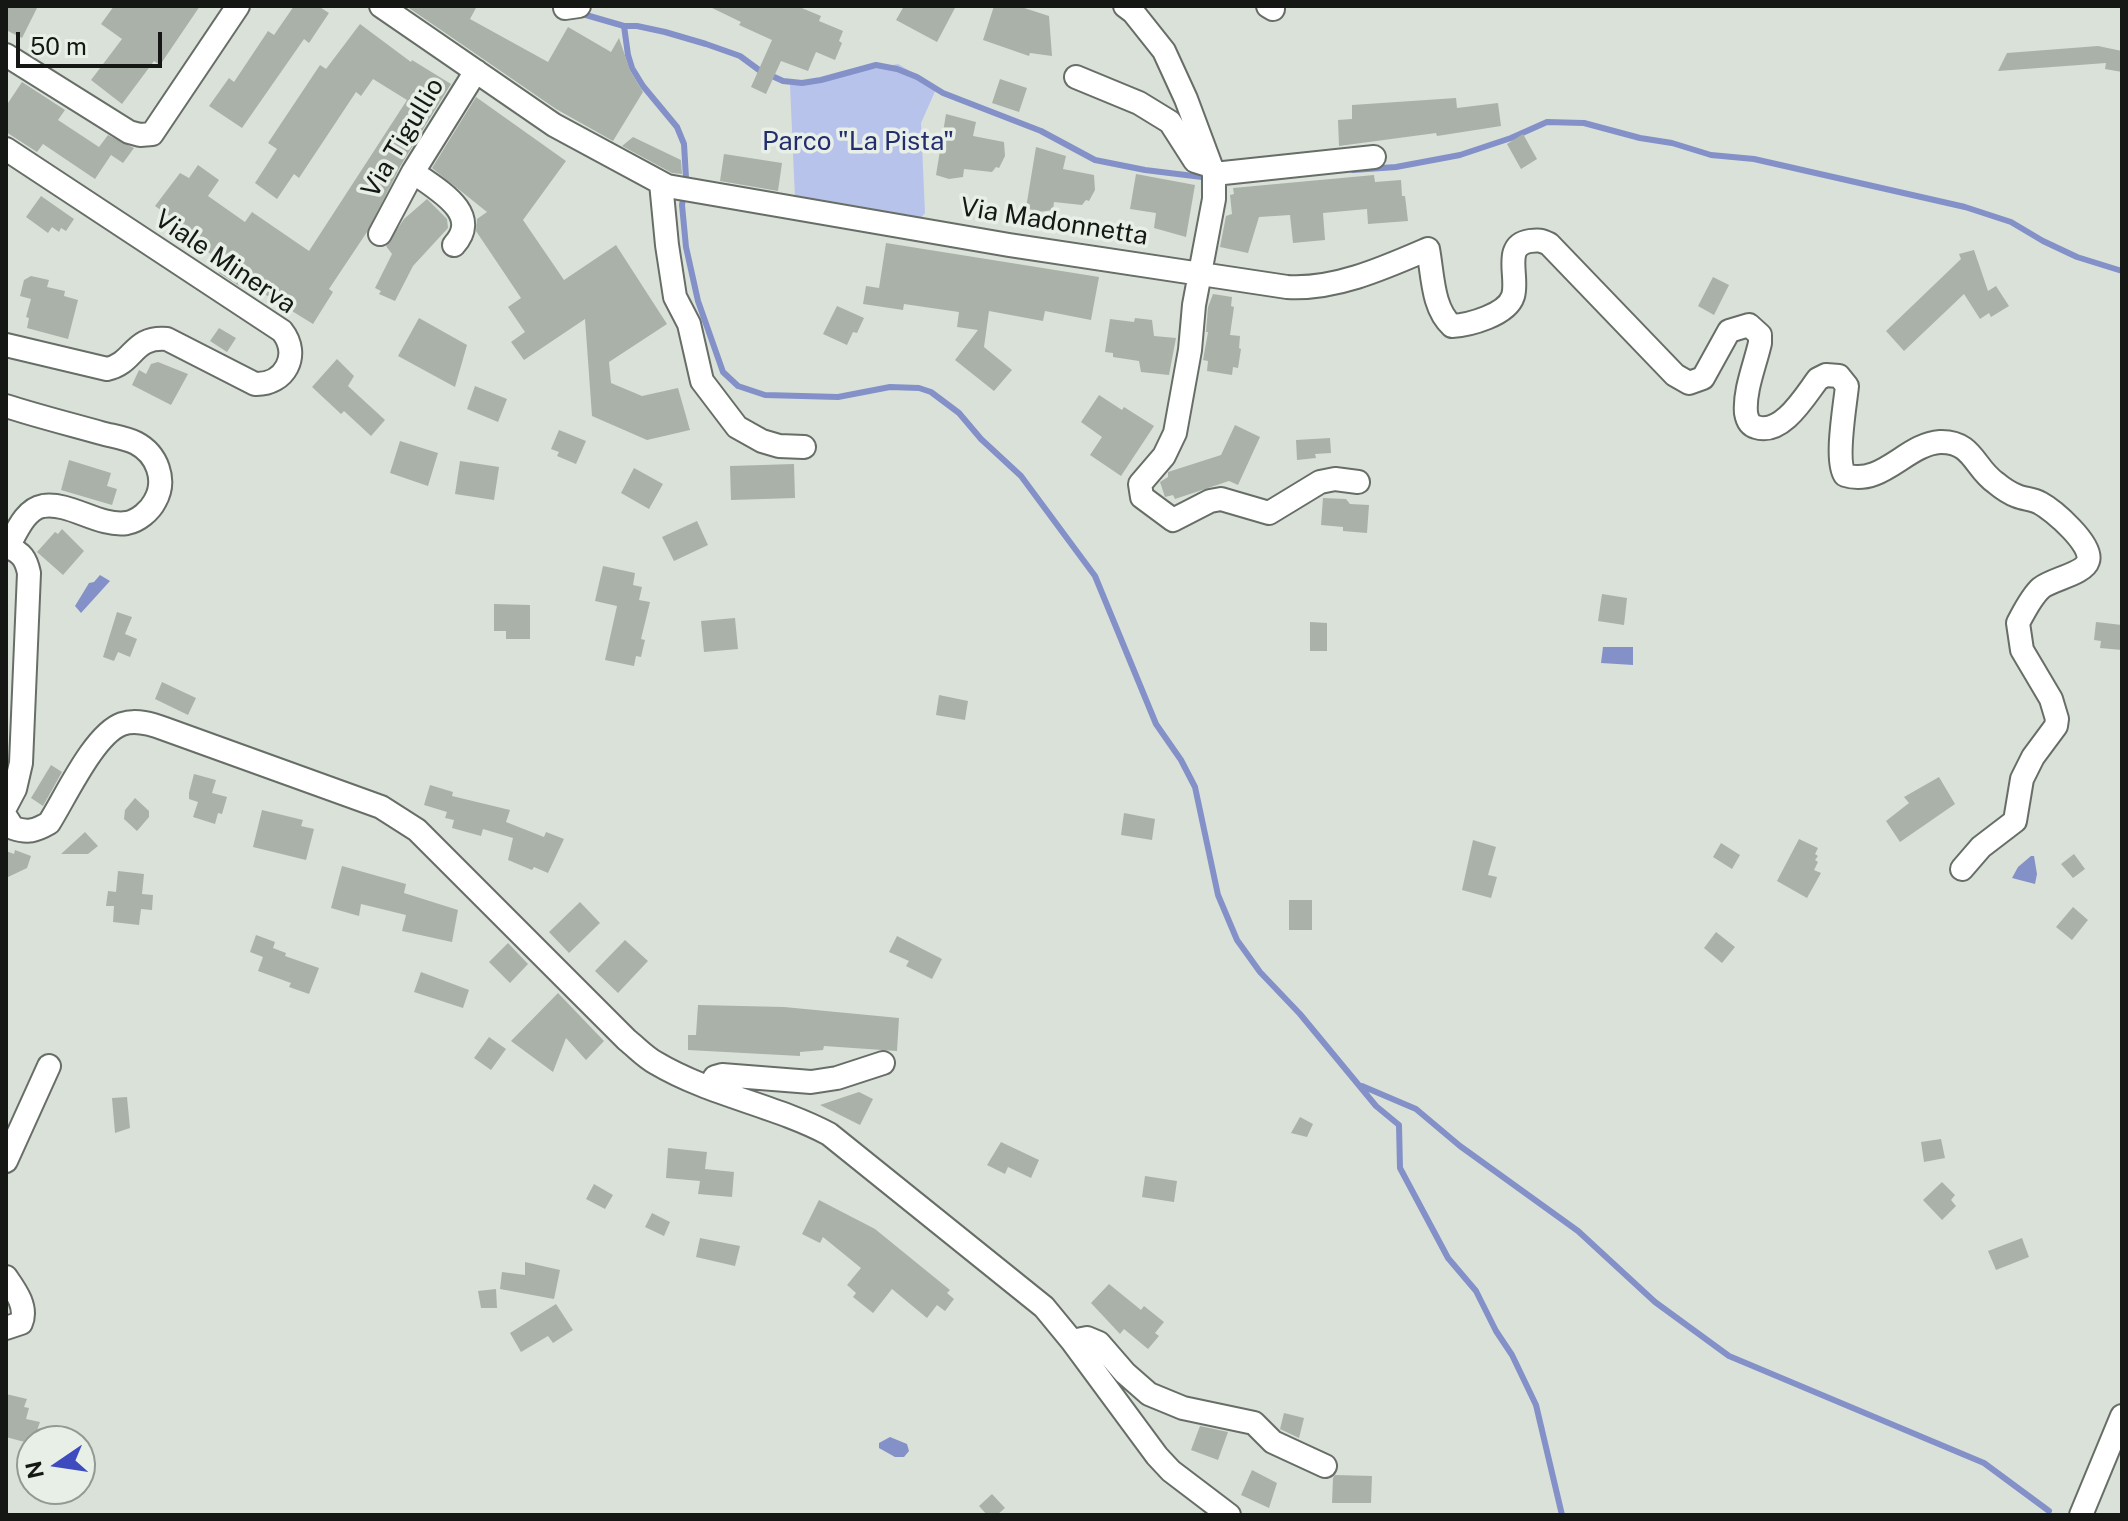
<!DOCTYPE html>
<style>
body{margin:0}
#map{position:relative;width:2128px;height:1521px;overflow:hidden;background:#dae1d9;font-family:"Public Sans",sans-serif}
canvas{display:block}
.frame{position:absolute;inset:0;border:8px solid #141714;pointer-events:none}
.north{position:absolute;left:16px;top:1425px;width:80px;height:80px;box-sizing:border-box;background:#e7efe7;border:2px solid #939993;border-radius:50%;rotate:257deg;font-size:22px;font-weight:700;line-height:32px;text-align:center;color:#141714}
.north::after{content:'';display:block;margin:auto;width:28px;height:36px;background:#3e4bbf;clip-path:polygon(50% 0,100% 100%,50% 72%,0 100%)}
.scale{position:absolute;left:16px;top:32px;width:146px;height:36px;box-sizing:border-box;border:4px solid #141714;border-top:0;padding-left:10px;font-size:24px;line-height:28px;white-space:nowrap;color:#141714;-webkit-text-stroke:6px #e7efe7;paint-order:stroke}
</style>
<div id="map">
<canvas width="2128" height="1521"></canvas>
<div class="frame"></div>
<div class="north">N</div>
<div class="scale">50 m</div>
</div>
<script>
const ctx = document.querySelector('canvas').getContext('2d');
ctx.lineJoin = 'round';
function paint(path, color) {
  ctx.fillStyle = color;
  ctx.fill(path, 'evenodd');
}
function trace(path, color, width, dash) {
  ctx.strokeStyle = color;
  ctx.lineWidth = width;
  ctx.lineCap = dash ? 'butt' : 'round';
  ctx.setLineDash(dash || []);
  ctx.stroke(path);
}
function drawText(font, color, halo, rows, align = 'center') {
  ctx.font = font + ' "Public Sans",sans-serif';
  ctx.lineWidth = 7;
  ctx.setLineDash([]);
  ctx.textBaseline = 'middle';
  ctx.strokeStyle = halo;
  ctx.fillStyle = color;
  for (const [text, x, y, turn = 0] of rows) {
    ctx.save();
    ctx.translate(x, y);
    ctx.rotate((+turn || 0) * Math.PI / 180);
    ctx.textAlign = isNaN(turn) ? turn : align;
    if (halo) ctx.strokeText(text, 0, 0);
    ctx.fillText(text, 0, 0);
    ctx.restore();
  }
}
paint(new Path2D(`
 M898 64 937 87 921 123 925 213 921 218 795 198 790 85Z`), '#b7c3eb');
paint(new Path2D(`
 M100 575 110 581 81 613 75 606 89 583 94 582Z
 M1603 647H1633V665L1601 663Z
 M2031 856H2034L2037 874 2035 884 2012 878 2018 867Z
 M890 1437 907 1444 909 1451 904 1457H895L879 1448V1443Z`), '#8391c8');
trace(new Path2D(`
 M579 13 624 26H637L665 32 706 44 740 56 759 70 783 81 802 83 821 80 876 65 897 69 917 77 943 93 1041 131 1095 160 1145 170 1210 178
 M624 26 628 55 632 68 643 86 677 127 684 144 686 178 682 205 686 247 698 301 723 372 738 386 765 395 838 397 890 387 919 388 931 392 959 413 981 439 1021 476 1095 576 1156 724 1181 760 1195 787 1218 895 1237 940 1260 972 1300 1014 1376 1106 1399 1125 1400 1168 1448 1258 1476 1291 1496 1331 1512 1355 1536 1405 1562 1515
 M1353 170 1396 167 1460 155 1511 138 1547 122 1584 123 1640 138 1672 143 1711 155 1754 159 1965 207 2011 222 2043 241 2077 257 2122 271
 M1362 1086 1416 1109 1460 1146 1578 1231 1655 1302 1729 1356 1984 1463 2049 1511`), '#8391c8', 6);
paint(new Path2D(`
 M6 6H38L22 38 6 30Z
 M114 6H200L160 65 154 61 122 104 91 80 122 39 101 24Z
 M294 6H318L329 13 309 43 304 39 242 128 209 106 229 78 234 82 268 31 274 35Z
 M406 6H477L470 19 548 62 568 27 611 52 619 38 630 70 643 92 613 141 556 109Z
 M708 6H797L821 16 819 21 843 31 839 41 842 43 835 60 816 52 808 71 781 61 766 94 751 87 772 40 739 25 741 22Z
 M904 6H956L937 42 896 20Z
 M994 6H1018L1049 16 1052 56 1030 53 1029 56 983 40Z
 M360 24 411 62 412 60 451 84 401 165 367 232 329 289 333 292 313 324 245 282 241 287 219 273 225 264 198 245 203 239 155 206 180 173 189 178 198 165 219 180 208 196 245 222 252 212 309 251 407 100 373 79 361 96 356 92 299 178 294 174 277 199 255 183 277 149 268 143 320 65 326 69Z
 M2098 46 2122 51V72L2105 69 2106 63 1998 71 2007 53Z
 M1000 79 1027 88 1019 112 992 103Z
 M22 82 65 110 58 120 99 147 108 135 134 148 123 163 111 155 95 179 43 144 37 152 6 132V106Z
 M476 97 566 161 523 220 564 280 616 245 667 324 609 362 611 383 642 396 678 388 690 430 647 440 592 416 585 319 524 360 511 342 525 332 508 307 521 298 476 231 477 219 487 212 432 168Z
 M1456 98 1457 108 1498 103 1501 126 1437 136 1436 133 1339 146 1338 120 1352 119V105Z
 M946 114 976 122 973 136 1004 142 1005 156 999 168 996 167 992 172 964 169 963 177 949 179 936 175Z
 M1523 134 1537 159 1521 169 1507 144Z
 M633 137 681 160 682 174 672 173 622 146Z
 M1036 147 1066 156 1063 169 1094 175 1095 190 1089 201 1086 200 1082 205 1054 202 1053 210 1039 212 1026 208Z
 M724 154 782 163 778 191 720 181Z
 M1136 174 1195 185 1186 237 1154 228 1156 213 1130 209Z
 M1374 175 1375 182 1401 180 1402 196H1405L1408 221 1368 224 1367 209 1323 213 1325 240 1293 243 1290 215 1259 217 1248 253 1220 247 1226 216 1232 214 1230 195 1234 194 1233 188Z
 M41 196 74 219 66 231 61 228 59 232 52 227 48 233 26 217Z
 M427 199 447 219 448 228 413 266 395 301 379 294 381 291 375 288 392 254 386 246 404 219Z
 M886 243 1099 277 1091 320 1045 311 1043 321 989 311 984 347 1012 370 994 391 955 360 978 330 957 327 959 312 904 304 903 310 863 304 866 286 879 288Z
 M1974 250 1988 291 1996 286 2009 306 1991 317 1989 313 1980 319 1964 294 1904 351 1886 331 1961 259 1959 254Z
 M31 276 49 280 47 287 65 291 64 296 78 300 68 339 27 328 29 318 26 317 31 299 20 296 24 280Z
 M1713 277 1729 285 1714 315 1698 306Z
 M1213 294 1232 297 1231 306 1234 307 1230 335 1240 336 1239 348 1241 349 1238 368 1233 367 1232 375 1207 371 1208 361 1203 360 1208 332H1206L1208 307Z
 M837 306 864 318 857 333 853 332 847 345 823 334Z
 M419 318 467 345 455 387 398 356Z
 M1135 318 1152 320 1154 336 1176 338 1169 375 1141 372 1139 361 1113 357V353L1105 352 1110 319 1134 322Z
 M219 328 236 338 227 352 210 341Z
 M337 359 354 376 348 386 385 420 371 436 344 411 341 414 312 387Z
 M158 362 188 374 171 405 132 385 139 370 146 374 151 364Z
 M475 386 507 399 498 422 467 409Z
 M1099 395 1122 410 1124 407 1154 426 1121 476 1090 455 1102 437 1081 422Z
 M1235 425 1260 437 1238 485 1229 481 1175 499 1173 495 1165 497 1160 482 1168 477V472L1221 455Z
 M559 430 586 441 576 464 557 456 559 452 551 449Z
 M1330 438 1331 453 1315 454 1316 458 1297 460 1296 440Z
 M400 441 438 453 428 486 390 473Z
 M69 460 111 473 107 486 117 489 112 505 61 490Z
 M460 461 499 467 494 500 455 494Z
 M794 464 795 498 731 500 730 466Z
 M634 468 663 484 649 509 621 493Z
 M1323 498 1346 499 1350 504 1369 505 1367 533 1343 531V527L1321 525Z
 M697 521 708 545 674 561 662 537Z
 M62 529 84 551 63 575 37 552 55 532 58 534Z
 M603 566 635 573 633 585 642 587 639 600 650 602 641 639 645 640 641 657 636 656 634 666 605 660 617 606 595 601Z
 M1602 594 1627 598 1624 625 1598 621Z
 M494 604 530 605V639H506V631H494Z
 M117 612 132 617 125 634 137 639 130 657 118 652 114 661 103 657Z
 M735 618 738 649 704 652 701 621Z
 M1310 622 1327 623V651H1310Z
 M2096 622 2122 625V650L2100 648 2101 641 2094 640Z
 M162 682 196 698 188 715 155 699Z
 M939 695 968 701 965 720 936 715Z
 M51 765 62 772 43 806 31 798Z
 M194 774 216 780 212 793 227 797 222 814 218 813 215 824 193 817 198 802 189 799V793Z
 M1939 777 1955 804 1900 842 1886 821 1909 803 1904 797Z
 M430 785 453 792 452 796 510 810 506 822 544 837 546 832 564 839 548 873 534 867 532 870 508 860 513 838 483 829 481 836 452 828 454 820 445 818 447 812 424 805Z
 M135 798 149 811V817L137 831 124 819 125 810Z
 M262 810 303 820 301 826 314 829 306 860 253 847Z
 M1124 813 1155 819 1152 840 1121 835Z
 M85 832 98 846 88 854H61Z
 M1799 839 1818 848 1815 854 1818 856 1815 860 1818 862 1814 870 1821 873 1807 898 1777 881Z
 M1473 840 1496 847 1488 875 1497 877 1491 898 1462 890Z
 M1721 843 1740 855 1732 869 1713 857Z
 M15 850 31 856 27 868 6 878V851L14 854Z
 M2074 854 2085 869 2073 878 2061 864Z
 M342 866 406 884 404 893 458 910 452 942 402 931 406 915 361 904 359 916 331 908Z
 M118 871 144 874 142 894 153 895 152 910 141 909 139 925 113 922 114 906H106L108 891 116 892Z
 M1289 900H1312V930H1289Z
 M580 902 600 923 569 953 549 932Z
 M2073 907 2088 920 2072 940 2056 927Z
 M1716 932 1735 947 1722 963 1704 948Z
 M256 935 275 942 273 948 286 953 285 956 319 968 309 994 289 987 291 983 258 971 263 957 250 952Z
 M897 936 942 959 932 979 906 966 909 961 889 952Z
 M625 940 648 961 618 993 595 971Z
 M508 943 528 964 510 983 489 962Z
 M421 972 469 990 463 1008 414 992Z
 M558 993 604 1041 586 1060 566 1038 553 1072 511 1041Z
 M698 1005 784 1007 899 1018 897 1051 824 1046 823 1050 800 1052V1056L688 1050V1035H696Z
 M489 1037 506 1049 491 1070 474 1058Z
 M859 1092 873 1099 860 1125 820 1105Z
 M127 1097 130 1128 115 1133 112 1098Z
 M1300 1117 1313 1124 1307 1137 1291 1133Z
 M1941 1139 1945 1158 1924 1162 1921 1142Z
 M1001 1142 1039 1160 1031 1178 1008 1167 1005 1174 987 1165Z
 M668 1148 707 1152 705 1169 734 1172 732 1197 698 1194 700 1181 666 1178Z
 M1145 1176 1177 1181 1174 1202 1142 1197Z
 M1942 1182 1955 1195 1951 1200 1956 1206 1942 1220 1923 1200Z
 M594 1184 613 1195 605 1209 586 1199Z
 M819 1200 875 1229 950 1290 947 1293 954 1299 945 1311 937 1305 927 1318 892 1289 873 1313 853 1297 856 1293 847 1285 861 1268 823 1237 820 1243 802 1234Z
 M652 1213 670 1222 664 1236 645 1227Z
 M700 1238 740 1246 735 1266 696 1257Z
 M2022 1238 2029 1257 1996 1270 1988 1251Z
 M525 1262 560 1270 554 1299 500 1289 502 1272 525 1275Z
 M1109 1284 1141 1310 1144 1306 1164 1322 1155 1333 1159 1336 1148 1349 1124 1329 1120 1334 1091 1303Z
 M496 1289 497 1308H481L478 1291Z
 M556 1304 573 1330 553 1343 548 1336 521 1352 510 1333Z
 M6 1394 27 1399 24 1407 29 1408 26 1419 40 1422 32 1444 6 1437Z
 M1284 1413 1304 1418 1299 1438 1280 1429Z
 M1200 1426 1228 1432 1218 1460 1191 1450Z
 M1252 1470 1277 1483 1269 1508 1241 1495Z
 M1335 1475 1372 1476 1371 1503H1332L1333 1478Z
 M992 1494 1005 1508 997 1515H987L979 1506Z`), '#aab1a9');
const minor = new Path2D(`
 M381 6 554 125 667 186 1009 245 1287 287C1335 290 1384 268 1428 249 1433 275 1432 308 1452 326 1469 325 1507 315 1513 296 1519 277 1502 245 1530 241 1538 240 1541 240 1549 244L1675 375 1689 383 1703 378 1729 331 1749 325 1760 335V343C1755 365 1744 391 1746 413 1747 419 1749 425 1756 427 1782 436 1805 396 1818 379L1826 375 1839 376 1847 386C1845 406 1835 461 1845 475 1882 487 1906 444 1940 442 1973 441 1974 468 1996 483 2002 488 2009 493 2017 496 2024 499 2033 499 2040 503 2053 510 2094 545 2088 561 2084 574 2052 579 2041 588 2031 597 2024 612 2018 623L2022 650 2051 699 2057 719 2056 726 2033 757 2022 779 2015 821 1981 847 1962 869
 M1125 6 1133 12 1164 51 1186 99 1214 174V199L1194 305 1190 350 1175 433 1164 456 1140 484 1142 497 1173 520 1210 501 1221 499 1269 513 1320 482 1335 479 1358 482
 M1268 6 1273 9
 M565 8 579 6
 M6 55 129 132 140 135 152 134 238 6
 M1076 77 1139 103 1170 122 1195 161 1211 166
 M6 149 282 331C301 355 285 385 255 384L167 339C132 336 135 363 107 369L6 345
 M413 172C436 189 483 213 454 245
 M1214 174 1374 157
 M661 183 667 245 675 297 689 324 702 381 737 427 762 441 779 446 804 447
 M380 234 413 172 476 71
 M6 406C37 416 69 424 101 433 112 436 126 438 136 443 157 454 167 480 155 501 150 511 138 521 127 523 98 527 71 502 43 506 25 509 16 533 8 547
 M6 806 15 789 21 763 29 573C26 559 22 553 8 547
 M6 817 13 828C28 833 35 831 49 823 65 798 94 734 122 724 136 719 152 724 165 729L381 807 417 830 627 1040C636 1047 645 1057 656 1063 710 1095 774 1105 829 1134L1044 1307 1072 1341 1157 1456 1171 1471 1229 1515
 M709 1087 715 1077 722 1075 811 1082 837 1078 883 1063
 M6 1161 49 1066
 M6 1277C15 1290 28 1307 21 1323L6 1328
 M1072 1341 1087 1338 1099 1343 1125 1373 1149 1394 1183 1408 1254 1423 1273 1442 1325 1466
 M2081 1515 2122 1416`);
trace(minor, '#676e67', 26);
trace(minor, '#fff', 22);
drawText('26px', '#141714', '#e7efe7', [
 ["Via Tigullio",403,138,-59],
 ["Via Madonnetta",1054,222,9],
 ["Viale Minerva",225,262,34]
]);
drawText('26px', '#232c6d', '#e7efe7', [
 ["Parco \"La Pista\"",858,142]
]);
</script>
